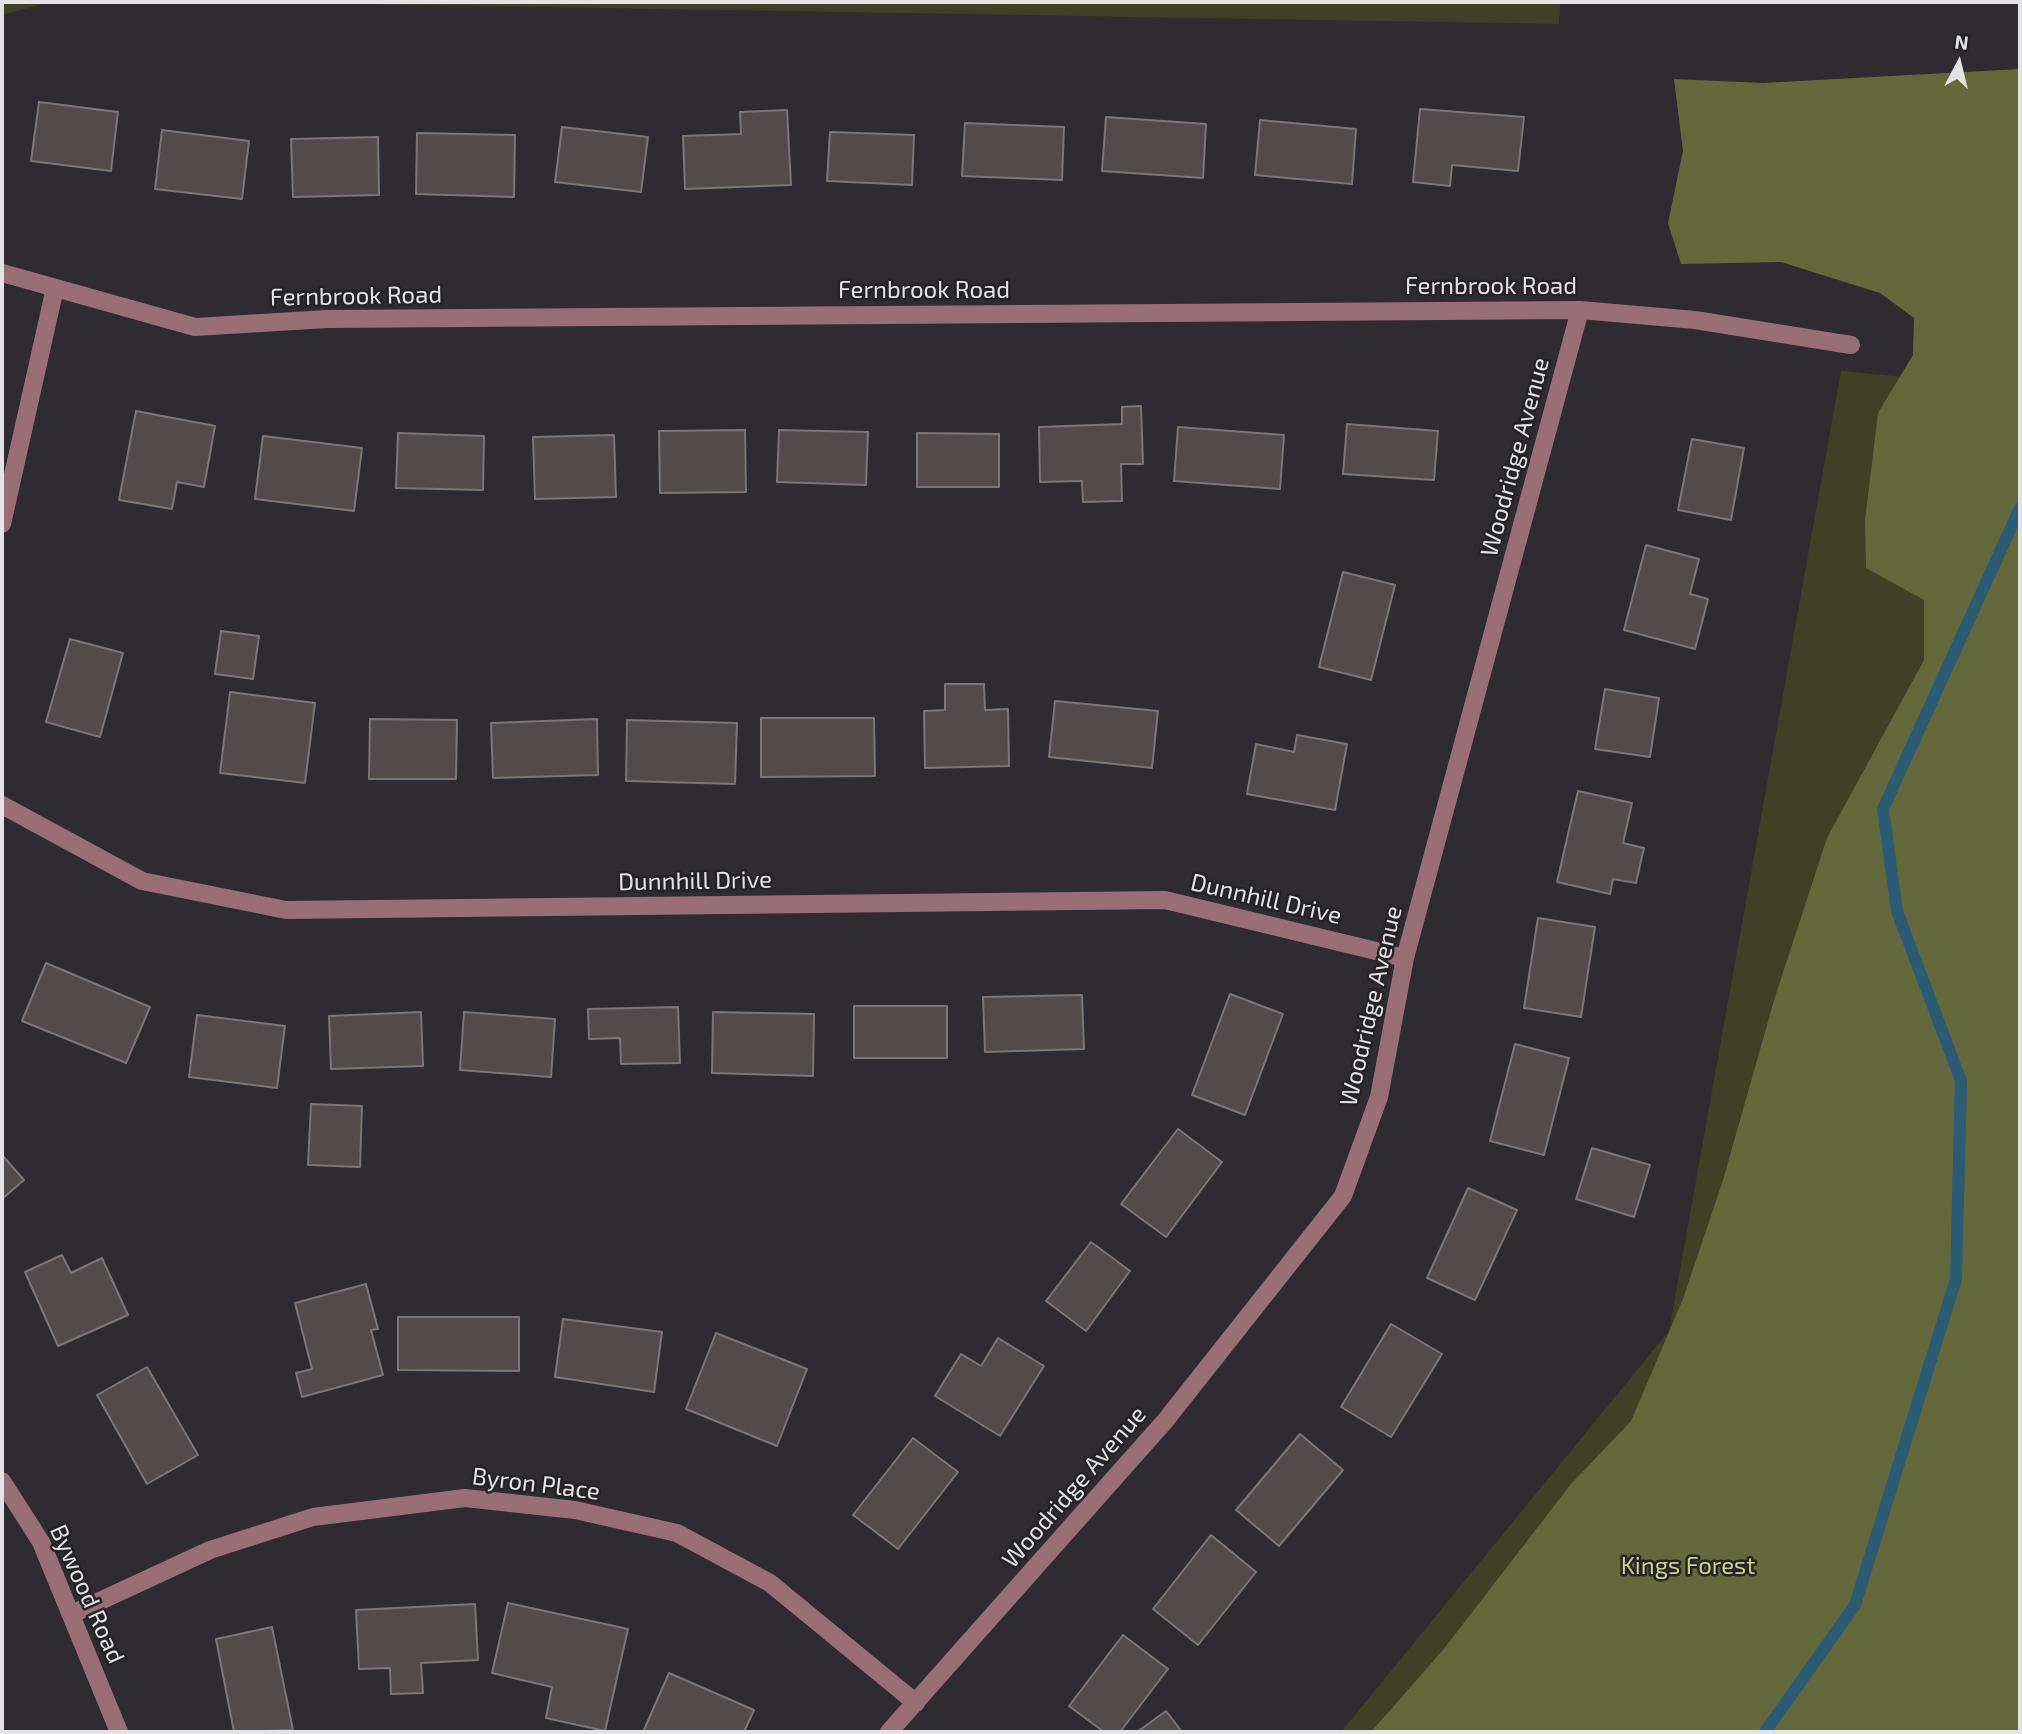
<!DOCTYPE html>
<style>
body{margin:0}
#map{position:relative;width:2022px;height:1734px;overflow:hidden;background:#2e2c30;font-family:"Exo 2",sans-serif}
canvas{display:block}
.frame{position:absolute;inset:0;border:4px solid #e3e2e5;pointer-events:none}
.north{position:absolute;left:1924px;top:28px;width:70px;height:70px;-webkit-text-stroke:5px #242326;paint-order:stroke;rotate:7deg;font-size:19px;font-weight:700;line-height:28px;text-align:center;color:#e3e2e5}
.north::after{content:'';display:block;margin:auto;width:24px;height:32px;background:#e3e2e5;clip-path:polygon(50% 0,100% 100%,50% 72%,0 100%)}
</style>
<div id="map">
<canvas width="2022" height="1734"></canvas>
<div class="frame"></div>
<div class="north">N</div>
</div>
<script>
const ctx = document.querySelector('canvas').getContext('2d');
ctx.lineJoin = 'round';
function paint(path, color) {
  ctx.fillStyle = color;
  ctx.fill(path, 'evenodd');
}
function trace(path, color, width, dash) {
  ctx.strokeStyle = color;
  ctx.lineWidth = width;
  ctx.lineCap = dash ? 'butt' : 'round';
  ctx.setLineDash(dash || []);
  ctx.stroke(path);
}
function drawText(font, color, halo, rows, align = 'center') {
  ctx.font = font + ' "Exo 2",sans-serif';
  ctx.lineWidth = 5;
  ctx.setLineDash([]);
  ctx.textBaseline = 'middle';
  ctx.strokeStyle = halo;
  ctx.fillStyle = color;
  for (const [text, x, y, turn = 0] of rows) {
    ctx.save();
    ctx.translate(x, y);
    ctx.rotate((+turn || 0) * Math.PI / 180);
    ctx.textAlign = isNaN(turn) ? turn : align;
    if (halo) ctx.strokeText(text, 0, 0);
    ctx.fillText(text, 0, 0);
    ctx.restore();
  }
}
paint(new Path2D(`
 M2 2H50L2 15Z
 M244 2H1560L1559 24Z
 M1841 371 1968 383 1780 1732H1341L1669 1331Z`), '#3e4123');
paint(new Path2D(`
 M2020 69V1732H1371L1443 1650 1571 1484 1631 1421 1683 1299 1723 1180 1775 997 1827 838 1924 660V600L1866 568 1865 520 1878 413 1913 355 1914 318 1880 293 1781 262 1681 264 1668 223 1683 151 1674 79 1763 83Z`), '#64693c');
trace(new Path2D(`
 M1765 1732 1855 1605 1956 1279 1961 1081 1897 911 1883 809 2020 508`), '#2c5b74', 12);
const building = new Path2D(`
 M39 102 118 112 111 171 31 161Z
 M1420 109 1524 117 1518 171 1452 165 1450 186 1413 182Z
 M787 110 791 185 685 189 683 136 741 134 740 112Z
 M1106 117 1206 124 1203 178 1102 171Z
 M1260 120 1356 129 1352 184 1255 175Z
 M965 123 1064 127 1062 180 962 176Z
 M562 127 648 137 641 192 555 182Z
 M162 130 249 141 242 199 155 189Z
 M830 132 914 135 912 185 827 181Z
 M417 133 515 135 514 197 416 194Z
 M378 137 379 195 293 197 291 139Z
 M1141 406 1143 464H1121L1122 501 1083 502 1082 481 1040 482 1039 427 1122 424V407Z
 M136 411 215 426 204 487 177 482 172 509 119 500Z
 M1347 424 1438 431 1434 480 1343 474Z
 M1178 427 1284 435 1280 489 1174 481Z
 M745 430 746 492 660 493 659 431Z
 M779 430 868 432 866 485 777 482Z
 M398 433 484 436 483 490 396 488Z
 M917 433 999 434V487H917Z
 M614 435 616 497 535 499 533 437Z
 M263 436 362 448 354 511 255 499Z
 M1692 439 1744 448 1731 520 1678 510Z
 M1646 545 1699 559 1690 594 1708 599 1695 649 1624 630Z
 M1343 572 1395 585 1371 680 1319 667Z
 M221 631 259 636 253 679 215 674Z
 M70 639 123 653 100 737 46 722Z
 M945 684H984L985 710 1008 709 1009 766 925 768 924 711 945 710Z
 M1605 689 1659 698 1650 757 1595 749Z
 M230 692 315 703 305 783 220 773Z
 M1055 701 1158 711 1152 768 1049 757Z
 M761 718H874L875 776 761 777Z
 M370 719 457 720 456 779H369Z
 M597 719 598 775 493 778 491 723Z
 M627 720 737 723 735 784 626 781Z
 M1297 735 1347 744 1335 810 1247 794 1256 744 1294 752Z
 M1578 791 1632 803 1623 843 1644 848 1636 883 1613 879 1610 894 1557 882Z
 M1538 918 1595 927 1581 1017 1524 1008Z
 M46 963 150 1007 126 1063 22 1021Z
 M1230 994 1283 1014 1245 1115 1192 1095Z
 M1082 995 1084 1049 985 1052 983 997Z
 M854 1006H947V1058H854Z
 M678 1007 680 1063 621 1064 620 1038 589 1039 588 1009Z
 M421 1012 423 1066 331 1069 329 1016Z
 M464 1012 555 1019 551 1077 460 1070Z
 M713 1012 814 1014 813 1076 712 1073Z
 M197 1015 285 1026 277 1088 189 1077Z
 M1515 1044 1569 1058 1544 1155 1490 1141Z
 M311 1104 362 1106 360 1167 308 1165Z
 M1178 1129 1222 1162 1166 1237 1121 1204Z
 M1592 1148 1650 1165 1634 1217 1576 1199Z
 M2 1155 24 1180 2 1199Z
 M1468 1188 1517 1210 1475 1300 1427 1278Z
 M1091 1242 1130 1271 1086 1331 1046 1301Z
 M62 1255 71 1273 102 1258 128 1315 58 1346 25 1272Z
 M366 1284 378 1329 371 1330 383 1375 302 1397 296 1373 312 1369 295 1303Z
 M398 1317H519V1371L398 1370Z
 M563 1319 662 1332 654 1392 555 1377Z
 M1391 1324 1442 1354 1391 1437 1341 1407Z
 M716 1333 807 1369 777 1446 686 1409Z
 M998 1338 1044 1366 1000 1436 935 1396 961 1354 981 1366Z
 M147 1367 198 1455 147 1484 97 1395Z
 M1300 1434 1343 1470 1279 1546 1236 1510Z
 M913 1438 958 1472 898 1549 853 1515Z
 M1211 1535 1256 1572 1198 1645 1153 1609Z
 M508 1603 628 1629 605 1731 546 1718 552 1687 492 1673Z
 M475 1604 478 1660 421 1663 423 1693 391 1694 390 1668 359 1669 356 1610Z
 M272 1627 293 1730 234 1732 216 1639Z
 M1123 1635 1168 1669 1120 1732H1104L1069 1706Z
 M669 1673 754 1710 744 1732H643Z
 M1166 1711 1182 1732H1137Z`);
paint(building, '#514c4b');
trace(building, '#7c7674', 2);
trace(new Path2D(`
 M2 273 195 327 327 319 1580 310 1695 320 1851 345
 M2 524 55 288
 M2 805 142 881 286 910 1165 900 1405 958
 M2 1481 41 1542 119 1732
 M72 1614 210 1550 313 1517 465 1498 575 1510 677 1533 770 1583 916 1703
 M889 1732 1165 1421 1343 1196 1379 1097 1405 958 1580 310`), '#9a6e77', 18);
drawText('24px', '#e3e2e5', '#242326', [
 ["Fernbrook Road",1491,286],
 ["Fernbrook Road",924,290],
 ["Fernbrook Road",356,296,-1],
 ["Woodridge Avenue",1515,457,-75],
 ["Dunnhill Drive",695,881,-1],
 ["Dunnhill Drive",1266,899,13],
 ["Woodridge Avenue",1371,1006,-77],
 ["Byron Place",536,1484,7],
 ["Woodridge Avenue",1074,1487,-49],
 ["Bywood Road",87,1594,66]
]);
drawText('24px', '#c8d289', '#242326', [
 ["Kings Forest",1688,1566]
]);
</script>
